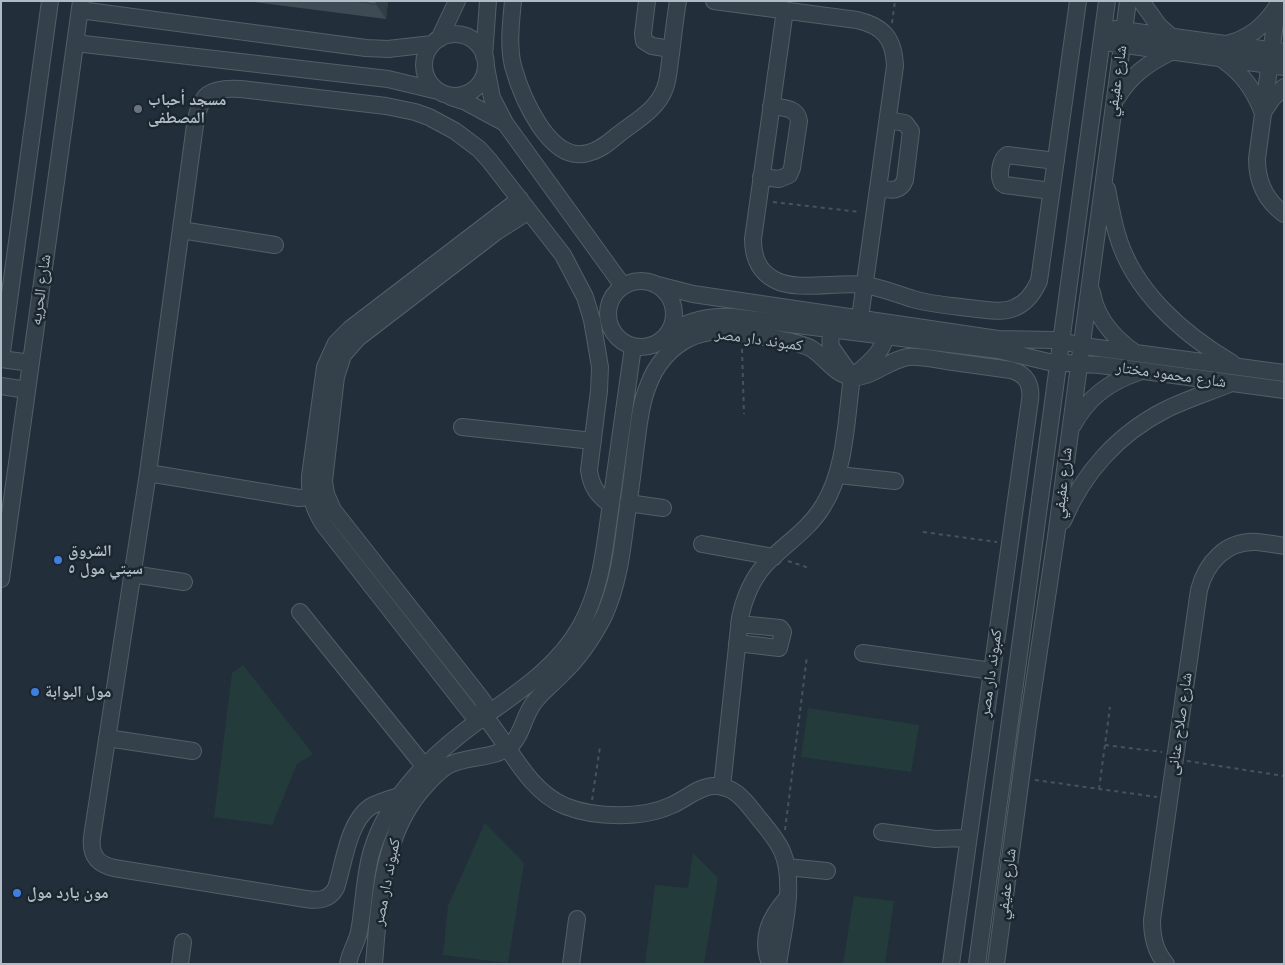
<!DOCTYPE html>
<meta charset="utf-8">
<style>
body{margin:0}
#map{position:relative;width:1285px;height:965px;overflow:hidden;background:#222f3a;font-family:"Noto Sans",sans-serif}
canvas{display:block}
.frame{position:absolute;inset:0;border:2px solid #b0bbc6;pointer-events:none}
</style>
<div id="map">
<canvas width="1285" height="965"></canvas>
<div class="frame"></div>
</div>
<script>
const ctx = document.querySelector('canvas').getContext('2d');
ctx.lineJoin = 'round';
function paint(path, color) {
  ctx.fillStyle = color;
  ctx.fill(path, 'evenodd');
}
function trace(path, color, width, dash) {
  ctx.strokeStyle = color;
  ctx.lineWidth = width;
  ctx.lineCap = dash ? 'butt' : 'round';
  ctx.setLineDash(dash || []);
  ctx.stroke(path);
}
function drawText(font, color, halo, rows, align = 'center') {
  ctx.font = font + ' "Noto Sans","Noto Naskh Arabic",sans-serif';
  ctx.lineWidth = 5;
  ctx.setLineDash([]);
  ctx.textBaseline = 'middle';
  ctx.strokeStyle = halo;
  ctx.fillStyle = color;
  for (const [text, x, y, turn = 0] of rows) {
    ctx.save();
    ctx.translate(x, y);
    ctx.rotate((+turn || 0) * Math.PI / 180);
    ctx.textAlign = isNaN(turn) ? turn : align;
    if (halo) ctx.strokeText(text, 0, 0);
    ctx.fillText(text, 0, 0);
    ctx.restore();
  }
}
paint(new Path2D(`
 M243 665 313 754 297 764 272 825 214 817 232 673Z
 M808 708 919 725 911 772 801 757Z
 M485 823 524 863 508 963 443 955 448 906Z
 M693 853 718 878 704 964H645L655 885 688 888Z
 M854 896 894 901 885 964H843Z`), '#243b3b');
const minor = new Path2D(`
 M513 1C511 22 508 45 513 66 521 95 549 164 588 153 602 150 612 139 623 131 639 119 658 108 665 88 669 78 669 65 671 54 673 37 675 19 678 1
 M647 1 643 34 644 41 652 46 671 49
 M714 1 857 20C883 26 894 38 895 66L860 318
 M1141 1 1159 26 1173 38
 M1278 1 1257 159C1257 181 1265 200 1284 214
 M80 10 366 48 388 49 432 44
 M785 10 753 239C753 257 758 271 775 280 797 292 839 281 865 285 882 288 897 294 913 299 933 305 955 306 977 309 989 310 1002 313 1014 308 1027 303 1034 292 1039 281L1078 1
 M1115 29 1284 52
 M424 65a31 31 0 1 1 62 0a31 31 0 1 1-62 0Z
 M439 39 457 1
 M75 43 388 79 438 91
 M1111 43 1284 67
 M1227 44C1249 38 1263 27 1276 8
 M484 56 488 1
 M1223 60C1243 74 1254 90 1263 113
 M486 67 492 98 505 123 623 286
 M451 97 466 102 505 123
 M1117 98C1130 76 1148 63 1171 52
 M1264 111 1272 99 1284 87
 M761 177 779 179 789 175 792 168 799 121C797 107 783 108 771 106
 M878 188C890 190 900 193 905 180L911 131 905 123 888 120
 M1107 189C1110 204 1113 220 1117 234 1133 291 1183 334 1232 363
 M1051 191 1005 185 1002 183C998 176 1000 160 1007 155L1056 161
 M520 199 350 329 336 343 325 367 310 476C309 495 314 510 324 525L471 713 485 717C510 746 527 790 565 806 595 818 643 819 672 805 686 799 698 787 713 786 732 785 743 798 753 811 763 824 775 836 782 851 796 883 783 930 778 964
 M181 230 275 245
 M608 314a33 33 0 1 1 66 0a33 33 0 1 1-66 0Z
 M654 284 693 294 998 339 1054 340 1091 347 1284 373
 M1092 292C1096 318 1113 337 1134 352
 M838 321C832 330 829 336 831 347L850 374
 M670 332C691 320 709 316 733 317L998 350 1049 362 1100 365 1284 390
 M31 363 1 359 50 1
 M1 386 27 390
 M1073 425C1088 397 1110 381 1139 372
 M462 427 593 441
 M148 473 299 498 321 496
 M838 475 895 481
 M628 503 663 508
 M1063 521C1083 473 1118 434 1165 410 1185 400 1207 393 1229 384
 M702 544 774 557
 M132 574 184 582
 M1 579 81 1
 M300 612 425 767
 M737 643 779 648 783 632 780 628 739 624
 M863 653 992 671
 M485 717V704L480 697 333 510 326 494 324 481 336 377 343 355 358 338 496 232 529 211
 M107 738 193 751
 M722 787 740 618C744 599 751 581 764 566 783 545 808 531 823 506 846 470 846 419 852 377 867 365 890 348 885 326
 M399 796C389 799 378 802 370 807 348 822 344 864 336 888 329 900 319 901 306 899L114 868C97 864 90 855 92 837L148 473 195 125C200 94 209 87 241 89L386 106 415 112 429 117 455 131 479 149 489 160 563 255 585 297 592 320 600 367 599 391 589 470C591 486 597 495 611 505
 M882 832 935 839 968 838
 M787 867 827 871
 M180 964 183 942
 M348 964C350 952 357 942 359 932 364 905 364 876 372 850 389 795 433 754 478 721 515 694 557 668 580 627 603 586 605 542 612 496 619 446 626 396 633 347
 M374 964C379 905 381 840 420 792 428 783 436 773 447 766 466 755 491 760 509 747 522 736 523 718 533 704 541 692 553 684 563 673 580 657 593 637 604 616 618 585 622 553 626 520 630 495 633 470 636 445 639 425 640 405 648 386 655 366 670 347 690 338 696 335 703 333 711 332 729 331 798 340 812 349 826 358 834 374 852 377 870 379 888 360 908 357 920 356 933 359 946 361 967 364 989 367 1011 370 1026 374 1032 384 1030 400L951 964
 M571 964 577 919
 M770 964C760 937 770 917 788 897
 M977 964C1020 643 1065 322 1107 1
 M996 964 1028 724 1056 537 1128 1
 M1166 964C1155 951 1152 937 1152 920L1199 590C1206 563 1226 540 1257 542 1266 543 1275 544 1284 546`);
trace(minor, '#535e68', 18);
trace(new Path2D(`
 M892 23 895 1
 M773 202 860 212
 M742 349 744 414
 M923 532 997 542
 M788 561 809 568
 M1105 745 1162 752
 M1187 761 1284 776
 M1035 780 1157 797
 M1099 789 1110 707
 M592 800 600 747
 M785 830 807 656`), '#415757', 2, [4, 4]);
trace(minor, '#35414a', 16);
paint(new Path2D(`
 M246 1H388L386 19Z`), '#3e4b55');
paint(new Path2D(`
 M376 1H388L386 19 376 4Z`), '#323d45');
const building = new Path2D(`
 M355 1H376V4Z`);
paint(building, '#485763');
trace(building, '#323d45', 1);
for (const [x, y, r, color] of [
 [138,109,5,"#6b7280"],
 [58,560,5,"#3f7fe0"],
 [35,692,5,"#3f7fe0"],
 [17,893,5,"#3f7fe0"]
]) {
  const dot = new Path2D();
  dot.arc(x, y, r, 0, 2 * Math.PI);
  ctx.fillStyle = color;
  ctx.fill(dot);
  trace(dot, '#1b262f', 2);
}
drawText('16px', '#b0bbc6', '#1b262f', [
 ["شارع عفيفي",1117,81,-82],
 ["شارع الحريه",41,290,-82],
 ["كمبوند دار مصر",759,340,8],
 ["شارع محمود مختار",1171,375,8],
 ["شارع عفيفي",1063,483,-83],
 ["كمبوند دار مصر",991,673,-82],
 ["شارع صلاح عنانى",1180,724,-82],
 ["كمبوند دار مصر",387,882,-79],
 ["شارع عفيفي",1007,884,-83]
]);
drawText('bold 16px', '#b0bbc6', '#1b262f', [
 ["مسجد أحباب",148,100],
 ["المصطفى",148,118],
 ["الشروق",68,551],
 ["سيتي مول ٥",68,569],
 ["مول البوابة",45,692],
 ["مون يارد مول",27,893]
], 'left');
</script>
